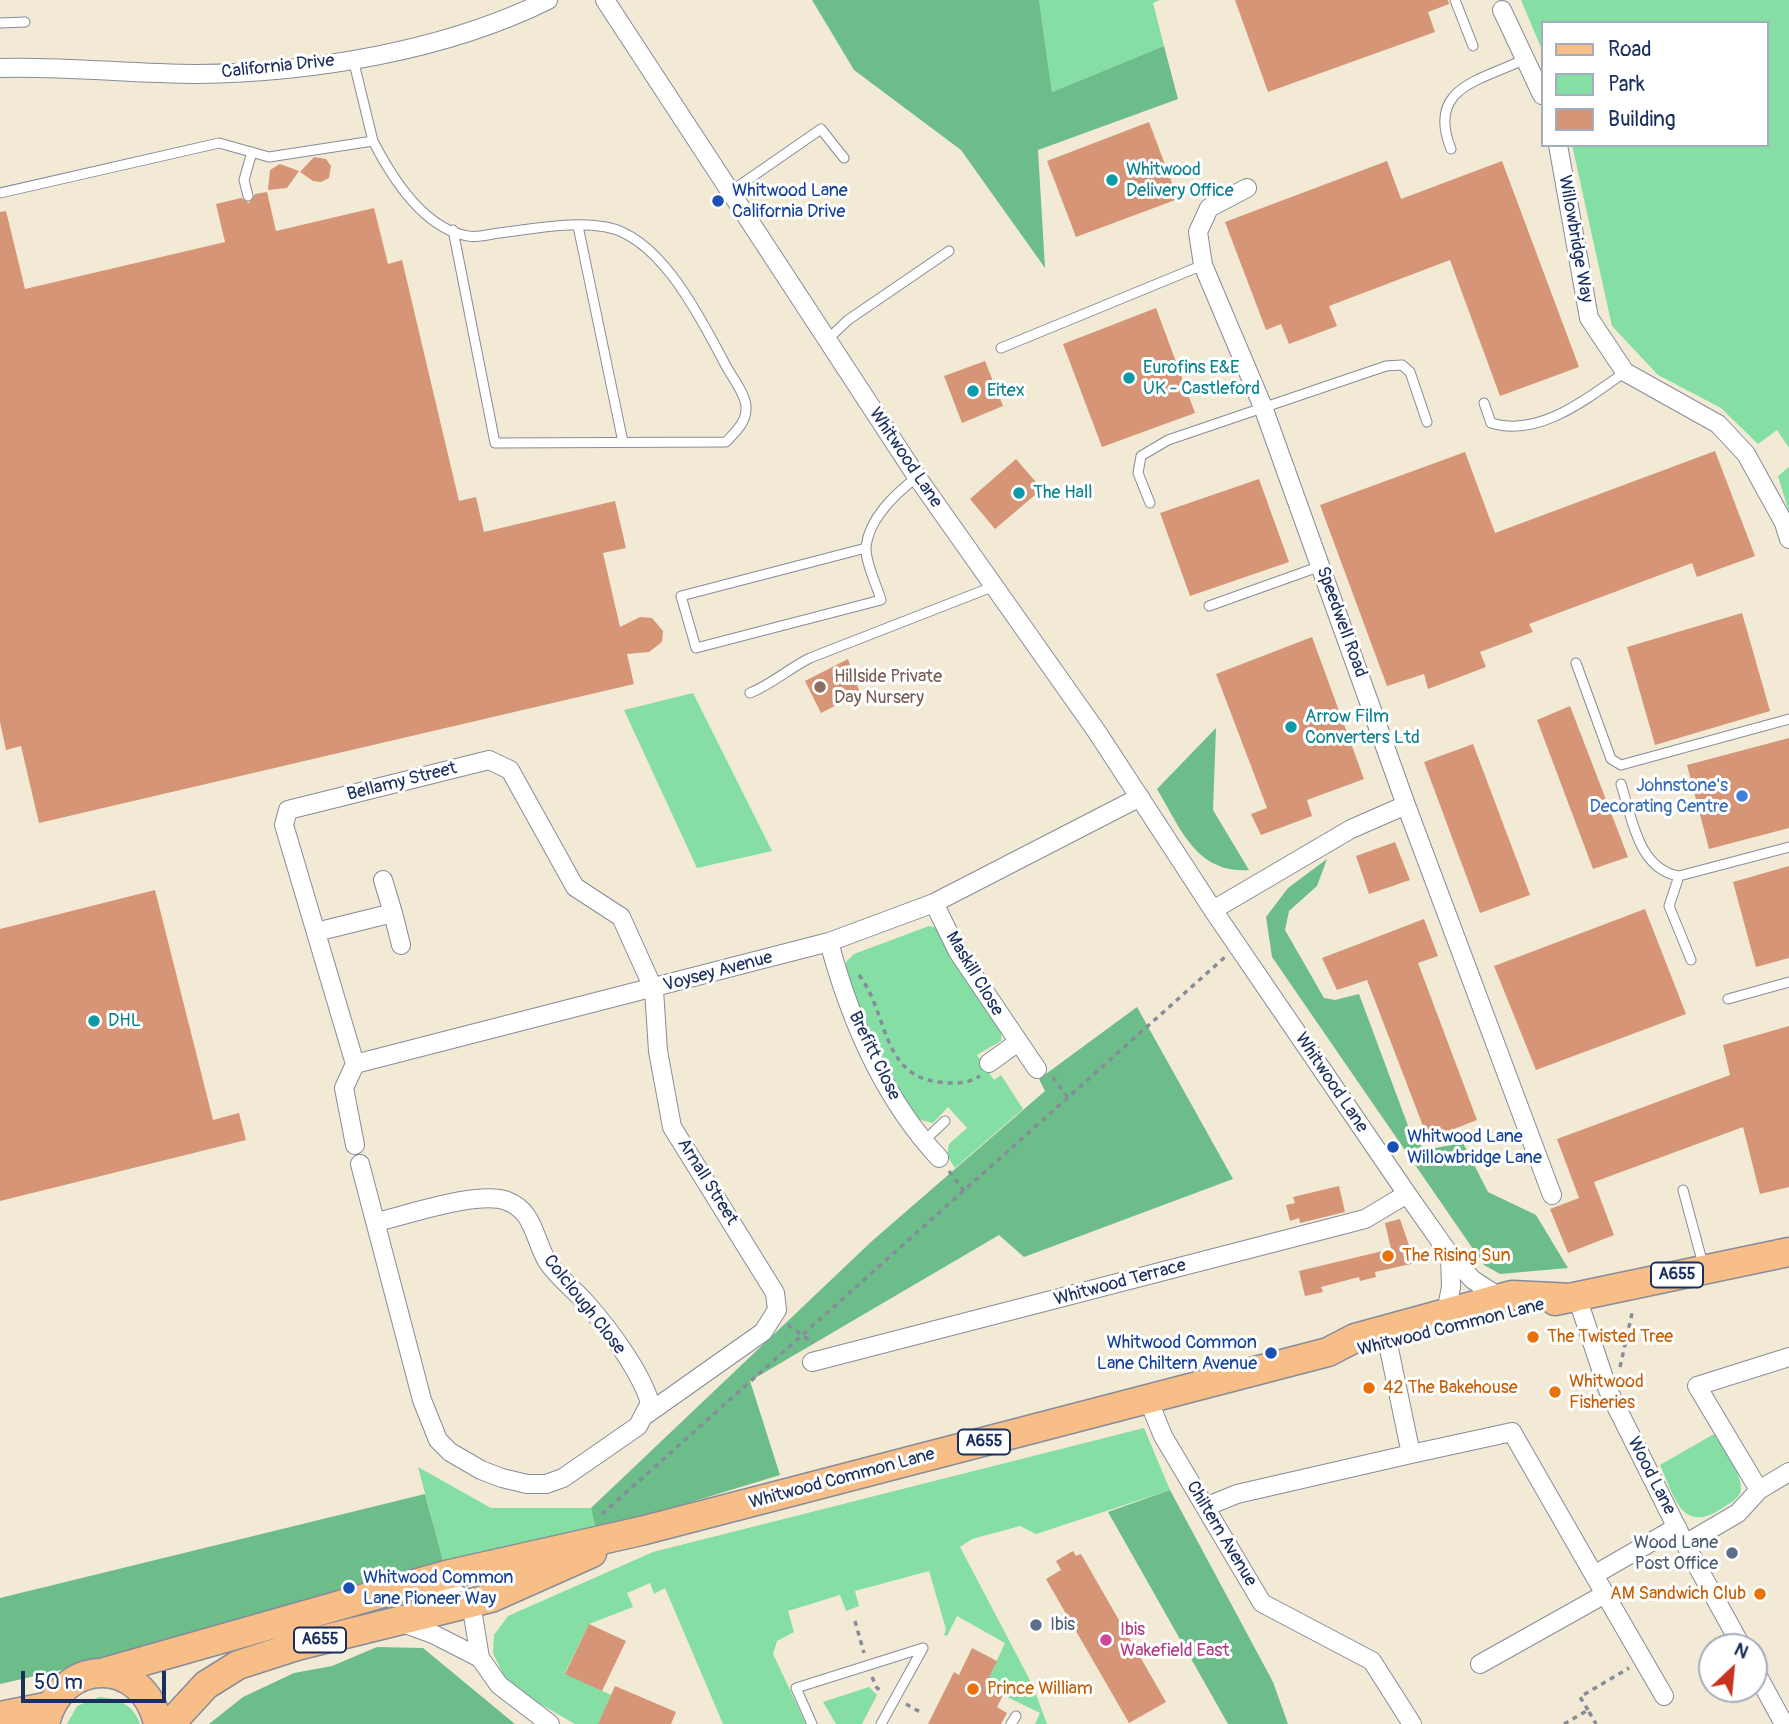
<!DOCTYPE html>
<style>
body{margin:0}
#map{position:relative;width:1789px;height:1724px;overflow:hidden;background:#f2ead5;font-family:Pangolin,sans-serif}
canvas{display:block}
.legend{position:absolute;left:1541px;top:21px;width:228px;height:126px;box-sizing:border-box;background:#fff;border:2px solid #a4acbf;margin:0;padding:9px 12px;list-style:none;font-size:21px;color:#1b2f5e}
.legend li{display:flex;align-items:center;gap:14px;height:35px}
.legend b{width:35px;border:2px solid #a4acbf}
.north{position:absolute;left:1698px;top:1633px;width:70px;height:70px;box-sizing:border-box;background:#fff;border:2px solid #a4acbf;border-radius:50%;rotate:26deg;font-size:19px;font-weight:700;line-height:28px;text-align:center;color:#1b2f5e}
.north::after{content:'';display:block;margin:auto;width:24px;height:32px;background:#c8321e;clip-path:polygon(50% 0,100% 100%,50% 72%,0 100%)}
.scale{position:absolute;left:21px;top:1671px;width:145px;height:32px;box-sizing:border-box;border:4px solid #1b2f5e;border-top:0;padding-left:9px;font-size:21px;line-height:24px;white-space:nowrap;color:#1b2f5e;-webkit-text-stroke:5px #fff;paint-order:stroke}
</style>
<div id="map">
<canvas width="1789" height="1724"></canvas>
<ul class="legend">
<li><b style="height:9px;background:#f7be88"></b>Road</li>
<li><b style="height:19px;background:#85dea3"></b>Park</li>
<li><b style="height:19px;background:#d69576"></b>Building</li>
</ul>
<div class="north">N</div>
<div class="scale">50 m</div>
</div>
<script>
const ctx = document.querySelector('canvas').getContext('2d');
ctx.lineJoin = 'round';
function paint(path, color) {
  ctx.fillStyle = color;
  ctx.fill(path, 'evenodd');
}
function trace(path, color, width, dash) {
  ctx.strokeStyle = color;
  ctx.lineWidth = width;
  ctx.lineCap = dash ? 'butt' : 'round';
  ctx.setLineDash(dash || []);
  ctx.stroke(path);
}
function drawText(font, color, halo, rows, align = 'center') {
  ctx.font = font + ' Pangolin,sans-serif';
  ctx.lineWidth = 6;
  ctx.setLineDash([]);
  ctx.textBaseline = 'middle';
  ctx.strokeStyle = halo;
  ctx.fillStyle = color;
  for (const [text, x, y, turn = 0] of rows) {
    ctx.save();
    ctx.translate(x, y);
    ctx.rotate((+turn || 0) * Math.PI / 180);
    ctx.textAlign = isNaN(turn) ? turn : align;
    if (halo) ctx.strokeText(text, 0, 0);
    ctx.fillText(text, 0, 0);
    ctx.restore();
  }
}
paint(new Path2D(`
 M1039 0H1160L1153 3 1164 46 1052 92Z
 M1521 0H1789V448L1777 430 1758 444 1721 408 1658 375 1612 326 1572 145H1766V23H1542V50Z
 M1789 467V512L1778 476Z
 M693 693 772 851 697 868 624 710Z
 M929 926 937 928 1002 1026 1001 1041 977 1055 994 1080 1001 1075 1023 1109 955 1168 947 1156 949 1144 967 1128 948 1107 933 1123 912 1118C889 1078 844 1010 846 962L854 954Z
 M1144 1428 1170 1490 1036 1534 1020 1526 972 1539 960 1547 1033 1686 1047 1724H1035L1040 1713 1003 1695 1005 1691 987 1682 1005 1643 957 1616 947 1636 944 1635 946 1629 929 1571 855 1591 859 1606 846 1611 840 1595 788 1611 794 1632 777 1641 773 1654 806 1724H723L665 1588 654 1594 650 1583 627 1593 633 1607 589 1624 565 1673 611 1695 599 1722 604 1724H575L523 1694 504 1676 493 1653 494 1635 508 1616 653 1552Z
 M1714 1434C1724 1450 1740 1469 1741 1488 1741 1497 1732 1502 1724 1507 1682 1536 1675 1498 1660 1465Z
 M418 1467 491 1508H591L596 1531 444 1564Z
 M869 1687 877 1695 862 1724H836L823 1702Z
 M99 1697C118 1698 134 1705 140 1724H67L77 1706Z`), '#85dea3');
paint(new Path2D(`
 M812 0H1039L1052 92 1164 46 1178 99 1038 150 1045 268 961 150 854 70Z
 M1216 728 1213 810 1249 870C1196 874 1180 827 1157 789Z
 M1327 859 1317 886 1289 911 1285 930 1324 998 1335 1000 1359 994 1410 1131 1424 1150 1463 1143 1488 1192 1536 1215 1568 1268 1500 1274 1484 1265 1272 957 1266 917 1288 888Z
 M1137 1007 1233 1179 1024 1257 999 1235 750 1381 780 1475 596 1531 591 1508 872 1241 1045 1091 1039 1079Z
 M1170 1490 1273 1682 1288 1724H1228L1108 1512Z
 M425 1494 444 1564 70 1668 0 1684V1598Z
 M377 1647 423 1648 515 1724H209L243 1697 294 1673 332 1666Z`), '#6cbd89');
paint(new Path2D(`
 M1235 0H1448L1449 4 1428 12 1435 32 1268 92Z
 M1149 122 1178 199 1076 237 1047 161Z
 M314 157 326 159 331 166 329 178 321 182 313 181 300 172Z
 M1387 161 1401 199 1502 161 1579 367 1500 396 1450 260 1329 306 1337 326 1289 344 1281 324 1266 330 1225 222Z
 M280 164 299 171 287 188 268 190 270 170Z
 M267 192 276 231 374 208 388 264 402 260 459 501 476 497 484 532 615 501 626 548 603 553 620 627 640 617 652 618 663 631 662 642 649 652 627 654 634 684 39 823 21 746 6 750 0 722V212L6 211 25 289 225 242 216 204 241 198 249 203 255 194Z
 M1156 308 1195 413 1102 447 1063 344Z
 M985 361 1003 406 962 423 944 376Z
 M1715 451 1755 556 1697 577 1692 563 1529 624 1533 632 1480 652 1486 667 1428 689 1424 674 1387 686 1320 505 1465 452 1495 533Z
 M1016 459 1042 489 995 529 970 499Z
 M1259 479 1289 562 1190 596 1160 513Z
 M1742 613 1770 711 1655 745 1627 647Z
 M1312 637 1364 779 1307 800 1312 816 1261 835 1251 814 1267 808 1216 674Z
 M848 659 860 693 821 713 805 681Z
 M1570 706 1628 857 1593 869 1537 720Z
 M1789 738V828L1709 849 1687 765Z
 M1473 744 1530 895 1480 913 1424 762Z
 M1395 842 1410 880 1369 894 1356 856Z
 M1789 866V958L1756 967 1733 882Z
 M155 890 213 1120 239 1113 246 1140 0 1201V929Z
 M1645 909 1686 1014 1536 1070 1494 966Z
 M1424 919 1438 956 1418 963 1477 1120 1428 1139 1367 980 1337 990 1322 958Z
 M1789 1026V1187L1760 1194 1743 1127 1594 1182 1614 1235 1568 1253 1550 1209 1579 1198 1557 1139 1730 1075 1723 1045Z
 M1339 1186 1345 1212 1300 1223 1299 1218 1290 1221 1286 1205 1295 1203 1293 1197Z
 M1400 1219 1415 1263 1375 1272 1376 1277 1360 1281 1359 1277 1321 1287 1323 1292 1305 1296 1299 1271 1391 1249 1385 1223Z
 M1073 1551 1076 1556 1081 1554 1166 1702 1129 1723 1046 1579 1061 1570 1056 1561Z
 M589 1624 626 1641 602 1691 565 1674Z
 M972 1648 997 1661 987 1682 1005 1691 997 1707 1007 1713 1001 1724H928L954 1672 959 1675Z
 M615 1686 676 1712 671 1724H598Z`), '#d69576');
const service = new Path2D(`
 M1455 0 1473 46
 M0 23 25 22
 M373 141C391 176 424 229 468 236 477 238 490 234 499 233 534 229 571 221 606 227 661 237 701 319 725 364 731 376 745 393 746 406 747 422 736 431 726 442L495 443 453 230
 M1451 149C1426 87 1480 81 1525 59
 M730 192 821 129 844 158
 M0 193 219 143 269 157 373 141 353 59
 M248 196 244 180 252 152
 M578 226 623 442
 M827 340 848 320 949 251
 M1001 348 1203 265
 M1484 403 1491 423C1539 438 1588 398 1625 372
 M1150 503 1138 473 1141 456 1168 440 1386 366 1402 365 1410 372 1427 422
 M866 548 681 596 696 648 881 600C877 586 865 562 866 547 869 518 895 494 917 477
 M1209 606 1321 566
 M1576 663 1611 759 1621 765 1789 719
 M750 693C772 684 788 669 810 658L992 587
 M1621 784C1632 818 1638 869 1679 876L1789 847
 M1679 876 1669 906 1691 960
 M1728 999 1789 982
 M924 1141 945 1121
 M1683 1190 1704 1268
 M812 1724 796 1688 923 1648
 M881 1724 923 1648
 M1011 1724 1016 1716`);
const minor = new Path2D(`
 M605 0 917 477 1097 732 1213 910 1407 1194 1450 1255 1473 1280 1501 1298
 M1502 10 1542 95
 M0 68C66 66 131 74 196 74 311 73 445 51 548 0
 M1558 145 1589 318 1625 372 1718 424 1746 454 1784 523 1789 539
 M1247 188 1209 208 1198 232 1203 265 1263 407 1406 805 1552 1195
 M934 903 958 952 1037 1069
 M1213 910 1351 829 1406 805
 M393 913 401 945
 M316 932 393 913 383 880
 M829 942C850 1020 884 1099 939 1158
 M989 1063 1018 1042
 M355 1064 284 825 288 810 489 760 510 770 575 887 621 917 654 990
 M355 1145 344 1088 355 1064 829 942 934 903 1140 797
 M360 1164 422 1400 438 1440 450 1452 481 1470 502 1478 527 1484H546L563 1478 638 1426 650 1403C641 1372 609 1329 587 1304 575 1290 557 1277 547 1261 534 1239 534 1211 507 1201 478 1190 408 1215 376 1222
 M1577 1297 1608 1390 1685 1544 1742 1647
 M1446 1313 1451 1287 1450 1255
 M812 1362 1365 1219 1407 1194
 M1148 1399 1163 1436 1262 1603 1372 1661 1412 1724
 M647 1414 763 1332 777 1310 775 1293 672 1127 658 1051 654 990
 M1411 1454 1512 1432 1594 1575 1677 1527
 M1759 1490 1697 1386 1789 1357
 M1205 1507 1237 1494 1411 1454 1388 1344
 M1685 1544 1738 1513 1759 1490 1789 1472
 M422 1587 450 1590 471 1603 480 1658 499 1685 550 1724
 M1605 1594 1664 1696
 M400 1622 433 1634 480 1658
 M1480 1664 1605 1594 1594 1575
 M1754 1669 1784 1724`);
const primary = new Path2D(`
 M1555 1301 1789 1252
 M105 1672 446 1575 641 1531 1328 1352 1355 1338 1512 1295 1573 1298
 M0 1716 50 1706
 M45 1724C60 1656 144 1656 158 1724
 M170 1724 206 1685 238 1665 297 1646 491 1598 592 1553`);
trace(service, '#868c9a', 11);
trace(minor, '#868c9a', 20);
trace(primary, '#868c9a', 31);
trace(new Path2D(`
 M859 975C888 1012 881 1075 938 1082 953 1084 967 1084 980 1076
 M1053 1077 1068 1098
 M949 1171 964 1191
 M788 1325 813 1343
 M1620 1367 1633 1309
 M602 1514 1225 957
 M855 1621 864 1653
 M872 1677 877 1688 884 1692
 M906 1704 922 1713
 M1588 1710 1580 1697 1629 1668
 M1564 1724 1588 1710 1596 1724`), '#868c9a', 3.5, [5, 5]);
trace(service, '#fff', 9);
trace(minor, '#fff', 18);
trace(primary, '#f7be88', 28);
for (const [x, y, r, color] of [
 [1112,180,7,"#0f9aa8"],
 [718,201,7,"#1a4fb4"],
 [1129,378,7,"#0f9aa8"],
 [973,391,7,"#0f9aa8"],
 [1019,493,7,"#0f9aa8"],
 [820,687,7,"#8d6e63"],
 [1291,727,7,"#0f9aa8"],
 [1742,796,7,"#3f7fe0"],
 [94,1021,7,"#0f9aa8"],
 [1393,1147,7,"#1a4fb4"],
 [1388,1256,7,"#e8710a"],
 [1533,1337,7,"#e8710a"],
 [1271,1353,7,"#1a4fb4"],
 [1369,1388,7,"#e8710a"],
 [1555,1392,7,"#e8710a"],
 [1732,1553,7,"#5c6f8a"],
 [349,1588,7,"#1a4fb4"],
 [1760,1594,7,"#e8710a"],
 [1036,1625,7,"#5c6f8a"],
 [1106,1640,7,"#d1479c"],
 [973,1689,7,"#e8710a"]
]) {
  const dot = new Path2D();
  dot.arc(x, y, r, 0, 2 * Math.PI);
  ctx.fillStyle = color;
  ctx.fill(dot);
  trace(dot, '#fff', 2.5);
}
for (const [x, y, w] of [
 [1677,1275,52],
 [984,1442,52],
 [320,1640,52]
]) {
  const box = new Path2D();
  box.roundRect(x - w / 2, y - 12.5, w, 25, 5);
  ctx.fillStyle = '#fff';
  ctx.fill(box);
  trace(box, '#1b2f5e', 2);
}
drawText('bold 16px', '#1b2f5e', null, [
 ["A655",1677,1275],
 ["A655",984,1442],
 ["A655",320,1640]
]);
drawText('18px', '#1b2f5e', '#fff', [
 ["California Drive",278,67,-6],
 ["Willowbridge Way",1575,239,80],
 ["Whitwood Lane",905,458,56],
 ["Speedwell Road",1341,622,70],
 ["Bellamy Street",402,782,-14],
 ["Voysey Avenue",718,972,-15],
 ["Maskill Close",974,974,59],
 ["Brefitt Close",874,1056,64],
 ["Whitwood Lane",1331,1083,56],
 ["Arnall Street",707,1182,58],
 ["Whitwood Terrace",1120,1283,-15],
 ["Colclough Close",584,1305,52],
 ["Whitwood Common Lane",1451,1328,-14],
 ["Wood Lane",1651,1476,63],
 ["Whitwood Common Lane",842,1479,-15],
 ["Chiltern Avenue",1221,1534,59]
]);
drawText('18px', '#0d838f', '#fff', [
 ["Whitwood",1126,170],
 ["Delivery Office",1126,191],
 ["Eurofins E&E",1143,368],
 ["UK - Castleford",1143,389],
 ["Eitex",987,391],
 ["The Hall",1033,493],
 ["Arrow Film",1305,717],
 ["Converters Ltd",1305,738],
 ["DHL",108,1021]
], 'left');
drawText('18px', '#164399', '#fff', [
 ["Whitwood Lane",732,191],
 ["California Drive",732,212],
 ["Whitwood Lane",1407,1137],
 ["Willowbridge Lane",1407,1158],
 ["Whitwood Common",1257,1343,"right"],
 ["Lane Chiltern Avenue",1257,1364,"right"],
 ["Whitwood Common",363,1578],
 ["Lane Pioneer Way",363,1599]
], 'left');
drawText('18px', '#785e54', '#fff', [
 ["Hillside Private",834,677],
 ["Day Nursery",834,698]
], 'left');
drawText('18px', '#366cbe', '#fff', [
 ["Johnstone's",1728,786],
 ["Decorating Centre",1728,807]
], 'right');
drawText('18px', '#c56008', '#fff', [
 ["The Rising Sun",1402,1256],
 ["The Twisted Tree",1547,1337],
 ["Whitwood",1569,1382],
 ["Fisheries",1569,1403],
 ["42 The Bakehouse",1383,1388],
 ["AM Sandwich Club",1746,1594,"right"],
 ["Prince William",987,1689]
], 'left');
drawText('18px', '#4e5e75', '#fff', [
 ["Wood Lane",1718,1543],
 ["Post Office",1718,1564],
 ["Ibis",1050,1625,"left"]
], 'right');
drawText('18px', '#b23c85', '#fff', [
 ["Ibis",1120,1630],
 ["Wakefield East",1120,1651]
], 'left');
</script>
